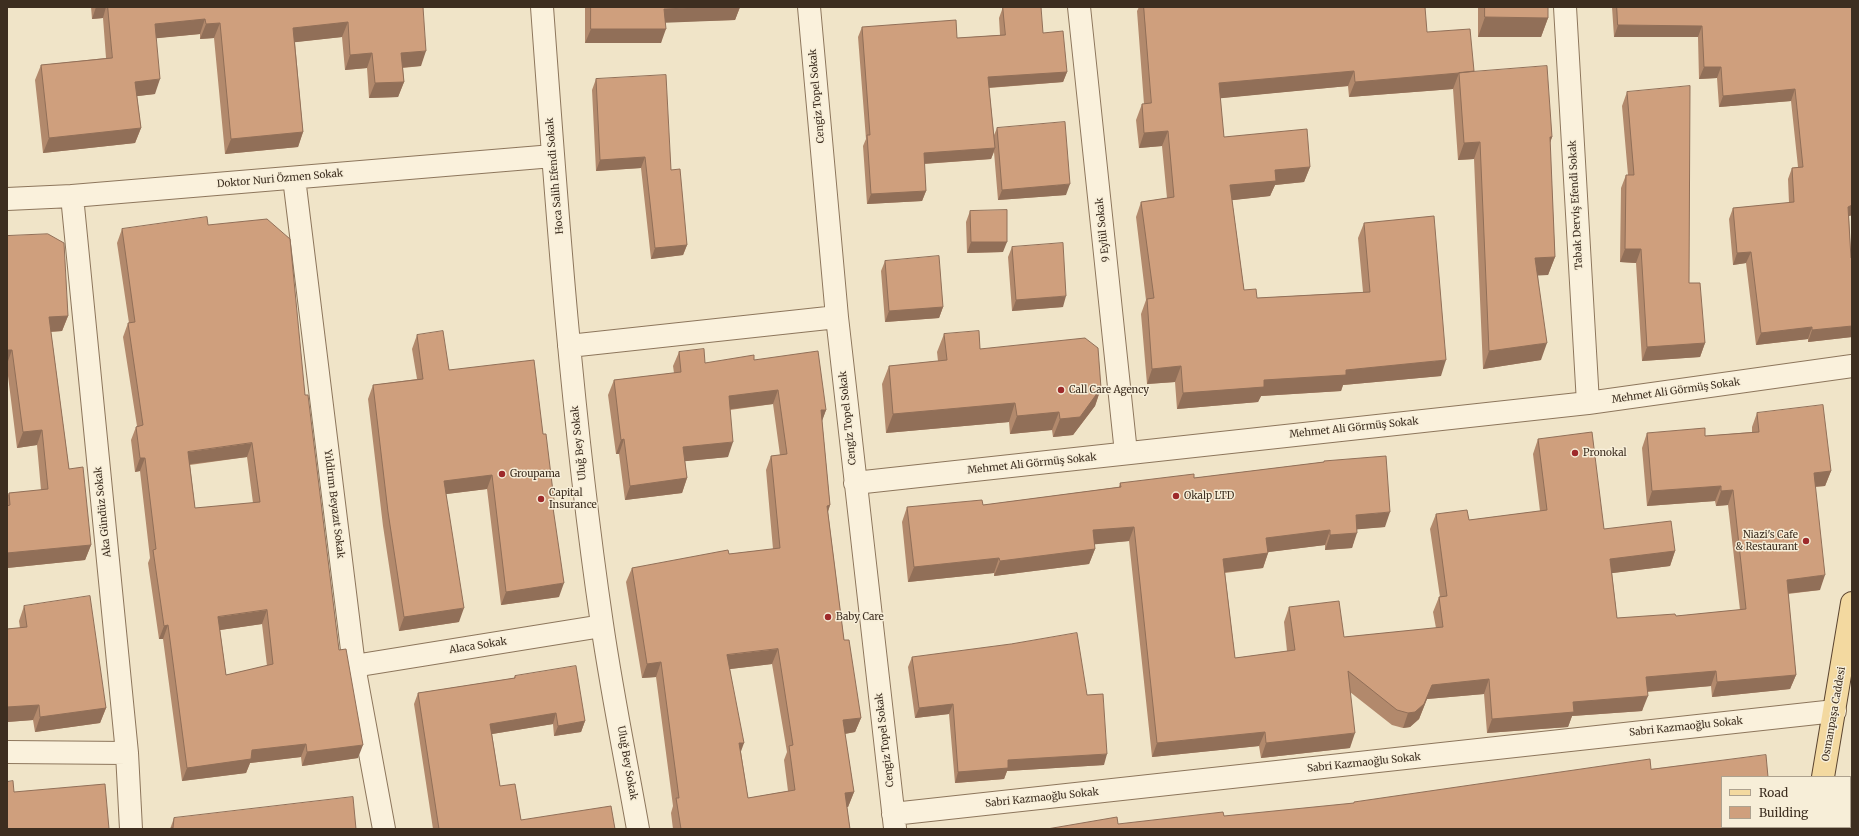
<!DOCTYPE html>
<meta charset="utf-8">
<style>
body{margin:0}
#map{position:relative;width:1859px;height:836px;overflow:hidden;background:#f0e4c8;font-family:Merriweather,serif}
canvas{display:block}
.frame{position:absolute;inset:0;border:8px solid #3d2e20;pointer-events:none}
.legend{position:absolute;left:1721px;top:776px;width:130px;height:52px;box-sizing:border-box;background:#f7eed8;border:1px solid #ada18e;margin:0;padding:5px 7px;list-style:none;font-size:12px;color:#3d2e20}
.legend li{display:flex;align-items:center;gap:8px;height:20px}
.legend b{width:20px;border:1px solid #ada18e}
</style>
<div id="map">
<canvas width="1859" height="836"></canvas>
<div class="frame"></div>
<ul class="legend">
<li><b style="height:5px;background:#f3d9a0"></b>Road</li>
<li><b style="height:11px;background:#cf9f7d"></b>Building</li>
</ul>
</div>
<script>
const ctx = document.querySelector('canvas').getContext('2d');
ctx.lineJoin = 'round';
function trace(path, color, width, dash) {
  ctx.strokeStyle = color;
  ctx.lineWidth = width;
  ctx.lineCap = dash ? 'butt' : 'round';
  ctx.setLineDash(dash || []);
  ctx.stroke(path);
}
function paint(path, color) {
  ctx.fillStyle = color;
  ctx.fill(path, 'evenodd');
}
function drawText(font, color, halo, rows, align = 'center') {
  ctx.font = font + ' Merriweather,serif';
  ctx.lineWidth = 3;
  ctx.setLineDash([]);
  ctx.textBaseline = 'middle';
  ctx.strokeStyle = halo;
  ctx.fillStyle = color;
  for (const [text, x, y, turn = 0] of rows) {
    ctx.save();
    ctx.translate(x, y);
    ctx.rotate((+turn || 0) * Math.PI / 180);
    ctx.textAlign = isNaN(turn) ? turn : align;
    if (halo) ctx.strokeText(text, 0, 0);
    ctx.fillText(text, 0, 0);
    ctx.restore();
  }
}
const minor = new Path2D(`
 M542 7C557 213 572 420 602 624 612 693 626 761 638 829
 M809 7 837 317 895 828
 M1079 7 1126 453
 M1565 7 1588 403
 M294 178 354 666 384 829
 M72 196 127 753 131 829
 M7 199 72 196 553 156
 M569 346 837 317
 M855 483 1588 403 1852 366
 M354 666 602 626
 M7 752 127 753
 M893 814 1835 711`);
const major = new Path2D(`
 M1823 777 1852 603
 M1813 829 1814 827`);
trace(minor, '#8d765c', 24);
trace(major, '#5b4430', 24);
trace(minor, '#faf1dc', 22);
trace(major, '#f3d9a0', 22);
paint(new Path2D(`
 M91 7H423L421 66 403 68 404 82 398 97 369 98 367 68 345 70 342 37 295 42 303 132 298 147 225 154 214 38 200 39V34L156 38 155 94 137 96 141 128 135 143 43 153 35 80 41 65 106 58 103 18 92 19Z
 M585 7H740L735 20 665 22 661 43H585Z
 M1003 7 1043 33 1067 72 1063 82 989 88 994 135 997 128 1066 195 998 200 994 152 991 159 924 164 926 191 922 201 867 204 863 146 866 139 858 37 862 27 957 38 1000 35 999 18Z
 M1139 7 1427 32 1552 137 1550 143 1555 257 1548 275H1538L1541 360 1483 369 1474 159 1458 160 1453 89 1349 97 1348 86 1220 98 1224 137 1310 167 1304 182 1275 185 1270 196 1232 200 1244 290 1257 298 1363 292 1358 238 1364 223 1441 376 1343 385 1341 391 1261 396 1258 402 1177 409 1175 382 1147 384 1141 314 1146 300 1136 217 1141 202 1167 198 1162 146 1139 148 1136 120 1142 104H1144L1137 11Z
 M1478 7H1548V18L1541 37H1478Z
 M1612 7H1852V215L1849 216 1851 258 1852 257V337L1808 342V339L1756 345 1746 263 1733 265 1729 219 1733 208 1789 203 1788 179 1792 168 1798 167 1791 101 1719 107 1717 78 1699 79 1698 37H1614Z
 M596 79 671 170 687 245 683 255 651 259 641 168 596 171 592 90Z
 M1627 92 1689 283 1705 343 1700 357 1642 361 1636 263 1620 262 1621 188 1626 175H1628L1622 106Z
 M970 211 1003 252 967 253 966 222Z
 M208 225 305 395 339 650 358 758 302 766 301 757 250 763 246 773 182 781 163 639H159L148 563 150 558 140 471 135 472 131 440 136 427 137 426 123 337 128 323H129L117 243 122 229ZM247 457 253 503 195 508 190 465ZM262 624 267 666 226 675 220 630Z
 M7 236 68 316 62 331 51 332 69 469 91 545 85 560 7 568V497L9 493 41 490 37 445 17 448 7 368Z
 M1012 247 1063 307 1012 311 1008 257Z
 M885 261 943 307 939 318 885 322 881 271Z
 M944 334 980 349 1101 388 1095 406 1073 435 1053 437 1052 430 1010 434 1009 422 886 433 882 384 889 366 938 361 937 352Z
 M417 335 449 370 543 434 553 504 559 597 501 605 487 489 446 494 459 622 399 631 383 526 368 399 373 385 417 379 412 349Z
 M679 352 705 363 754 360 826 410 822 420 830 505 828 512 844 640 861 718 855 732 845 734 854 792 848 807H847L850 829H673L671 813 673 806 656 677 642 678 626 582 632 568 729 554 773 549 766 470 771 456 780 455 773 404 730 410 728 457 685 461 687 478 682 493 625 500 619 454H616L608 395 614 380 674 373 673 366ZM772 664 787 752 784 760 788 791 748 798 741 752 730 669Z
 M1757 413 1831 471 1825 486 1815 487 1820 590 1788 594 1796 675 1790 689 1712 697 1711 686 1647 692 1642 711 1572 716 1568 727 1487 733 1484 694 1427 699 1419 719 1410 727 1403 728 1392 725 1350 692V748L1261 758 1259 746 1152 757 1129 541 1094 544 1095 549 1089 564 994 576V573L908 582 902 522 907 507 983 505 1119 487 1120 483 1194 478 1324 462V461L1385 527 1357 529 1352 548 1325 550V545L1268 552V553L1263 568 1225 573 1235 658 1287 651 1284 622 1289 607 1344 637 1436 628 1433 612 1439 597H1440L1430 529 1436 514 1469 520 1540 511 1533 454 1538 439 1604 529 1675 551 1670 566 1612 573 1617 618 1676 616 1740 610 1728 505 1716 506 1715 501 1647 506 1642 448 1647 433 1705 436 1752 432V427Z
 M24 606 106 708 100 723 35 732 33 720 7 722V629L20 628 19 621Z
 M912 657 1087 695 1104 765 1007 771 1004 779 955 783 949 714 915 718 908 667Z
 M515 676 585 721 581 732 554 736 553 724 492 734 500 786 521 820 615 829H433L414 704 418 693 514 678Z
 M174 818 356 829H170Z`), '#b2896c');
paint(new Path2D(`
 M96 7H106L103 18 92 19Z
 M711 7H740L735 20 659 23 664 9Z
 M1485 17 1548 18 1541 37H1478Z
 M205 19 200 34 149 39 155 24Z
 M348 22 342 37 288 43 293 28Z
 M220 23 214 38 200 39 206 24Z
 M1618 25 1702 26 1698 37H1614Z
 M591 29H666L661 43H585Z
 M426 51 421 66 396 68 401 53Z
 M372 53 367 68 345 70 350 55Z
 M1704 67H1721L1717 78 1699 79Z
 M1354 71 1348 86 1213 99 1219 83Z
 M1067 72 1063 82 984 88 988 77Z
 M1459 73 1453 89 1349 97 1355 82Z
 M160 79 155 94 130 97 135 82Z
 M404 82 398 97 369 98 375 83Z
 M1795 89 1791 101 1719 107 1723 96Z
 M141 128 135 143 43 153 49 138Z
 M1168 131 1162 146 1139 148 1144 133Z
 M303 132 298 147 225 154 231 139Z
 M1550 137H1552L1546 154Z
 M1480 142 1474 159 1458 160 1464 143Z
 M995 148 991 159 920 164 924 153Z
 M645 157 641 168 596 171 600 160Z
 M1310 167 1304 182 1275 185 1270 196 1225 201 1230 185 1275 170Z
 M1070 184 1066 195 998 200 1002 190Z
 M926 191 922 201 867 204 871 194Z
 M1852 205V215L1844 218 1848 207Z
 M971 242H1007L1003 252 967 253Z
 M687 245 683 255 651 259 655 248Z
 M1625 249H1641L1636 263 1620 262Z
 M1751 252 1746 263 1733 265 1737 253Z
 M1555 257 1548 275 1529 276 1535 258Z
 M1066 296 1063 307 1012 311 1016 300Z
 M943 307 939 318 885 322 889 311Z
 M68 316 62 331 44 332 49 317Z
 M1852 326V337L1808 342 1812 330Z
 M1812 327 1808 339 1756 345 1761 333Z
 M1547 343 1541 360 1483 369 1489 351Z
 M1705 343 1700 357 1642 361 1647 347Z
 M7 350H12L7 364Z
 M1446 360 1441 376 1343 385 1341 391 1261 396 1258 402 1177 409 1183 393 1264 380 1346 370Z
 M1181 366 1175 382 1147 384 1152 369Z
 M1101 388 1095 406 1073 435 1053 437 1060 419Z
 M778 390 773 404 723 410 729 396Z
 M1015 403 1009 422 886 433 893 414Z
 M821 410H826L821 424Z
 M1059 412 1052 430 1010 434 1017 416Z
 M42 430 37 445 17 448 23 432Z
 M624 439 619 454H616L621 440Z
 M733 442 728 457 677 462 683 447Z
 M252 443 247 457 183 465 188 452Z
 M140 458H145L140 471 135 472Z
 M1831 471 1825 486 1808 487 1814 473Z
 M492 475 487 489 439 495 444 481Z
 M687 478 682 493 625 500 630 486Z
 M1721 486 1715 501 1647 506 1652 491Z
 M1733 490 1728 505 1716 506 1721 491Z
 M830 505 825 520 827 506Z
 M1390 512 1385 527 1350 530 1356 515Z
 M1134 527 1129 541 1088 545 1093 530Z
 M1330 530 1325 545 1261 553 1266 538Z
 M1357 533 1352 548 1325 550 1330 535Z
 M91 545 85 560 7 568V553Z
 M1095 549 1089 564 994 576 1000 561Z
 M1675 551 1670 566 1605 574 1610 559Z
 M1268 553 1263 568 1218 573 1223 559Z
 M999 558 994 573 908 582 914 567Z
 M1825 575 1820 590 1782 594 1787 580Z
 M564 583 559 597 501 605 506 592Z
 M464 608 459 622 399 631 404 617Z
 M267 610 262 624 213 631 218 617Z
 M168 625 163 639H159L164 626Z
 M778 649 772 664 722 670 727 655Z
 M661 662 656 677 642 678 647 664Z
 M1716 671 1711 686 1641 692 1646 677Z
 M1796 675 1790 689 1712 697 1717 682Z
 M1489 679 1484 694 1427 699 1419 719 1410 727 1403 728 1408 713 1432 685Z
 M1648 696 1642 711 1572 716 1568 727 1487 733 1492 719 1573 702Z
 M953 704 949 714 915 718 919 708Z
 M39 705 33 720 7 722V707Z
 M106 708 100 723 35 732 40 717Z
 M556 713 553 724 486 735 490 724Z
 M861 718 855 732 838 735 843 720Z
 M585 721 581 732 554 736 558 726Z
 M1265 732 1259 746 1152 757 1157 743Z
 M1355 733 1350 748 1261 758 1266 743Z
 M739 743H744L739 757Z
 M306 744 301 757 250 763 246 773 182 781 187 768 252 750Z
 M363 745 358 758 302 766 307 752Z
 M1107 754 1104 765 1007 771 1004 779 955 783 958 772 1008 760Z
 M854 792 848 807 840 808 845 793Z`), '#916f58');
const building = new Path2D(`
 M108 7H423L426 51 401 53 404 82 375 83 372 53 350 55 348 22 293 28 303 132 231 139 220 23 206 24 205 19 155 24 160 79 135 82 141 128 49 138 41 65 112 58Z
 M591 7H711L664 9 666 29H591Z
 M1003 7H1041L1043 33 1063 31 1067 72 988 77 995 148 924 153 926 191 871 194 867 135H870L862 27 956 20 957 38 1005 35Z
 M1144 7H1425L1427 32 1470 29 1474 71 1459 73 1355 82 1354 71 1219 83 1224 137 1307 129 1310 167 1275 170 1276 181 1230 185 1244 290 1256 289 1257 298 1370 292 1364 223 1434 216 1446 360 1346 370V375L1264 380V387L1183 393 1181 366 1152 369 1147 299 1154 298 1141 202 1174 197 1168 131 1144 133 1142 104 1151 103Z
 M1485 7H1548V18L1485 17Z
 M1617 7H1852V205L1848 207 1851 258 1852 257V326L1812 330V327L1761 333 1751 252 1737 253 1733 208 1794 202 1792 168 1803 167 1795 89 1723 96 1721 67H1704L1702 26 1618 25Z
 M1547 66 1552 137H1550L1555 257 1535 258 1547 343 1489 351 1480 142 1464 143 1459 73Z
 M666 75 671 170 680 169 687 245 655 248 645 157 600 160 596 79Z
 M1690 86 1689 283H1700L1705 343 1647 347 1641 249H1625L1626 175H1634L1627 92Z
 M1065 122 1070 184 1002 190 997 128Z
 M1007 210V242H971L970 211Z
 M207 217 208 225 267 219 290 239 305 395H308L339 650 346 649 363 745 307 752 306 744 252 750 251 759 187 768 168 625 164 626 153 550 156 549 145 458H140L136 427 143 425 128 323 135 322 122 229ZM252 443 260 502 195 508 188 452ZM267 610 273 664 226 675 218 617Z
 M48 234 64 243 68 316 49 317 69 469 83 467 91 545 7 553V506L10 505 9 493 48 489 42 430 23 432 12 350H7V236Z
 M1063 243 1066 296 1016 300 1012 247Z
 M939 256 943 307 889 311 885 261Z
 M443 331 449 370 534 360 543 434H546L554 500 552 501 564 583 506 592 492 475 444 481 464 608 404 617 388 512 373 385 423 379 417 335Z
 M979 331 980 349 1085 338 1098 348 1101 388 1080 417 1060 419 1059 412 1017 416 1015 403 893 414 889 366 947 360 944 334Z
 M704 349 705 363 754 355V360L818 351 826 410H821L830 505 827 506 844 640H849L861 718 843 720 854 792 845 793 850 829H681L676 798H679L661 662 647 664 632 568 728 550 729 554 780 548 771 456 787 454 778 390 729 396 733 442 683 447 687 478 630 486 624 439 621 440 614 380 681 372 679 352ZM778 649 793 745 789 746 795 790 748 798 739 743H744L727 655Z
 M1823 405 1831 471 1814 473 1825 575 1787 580 1796 675 1717 682 1716 671 1646 677 1648 696 1573 702 1574 712 1492 719 1489 679 1432 685 1424 704 1415 712 1408 713 1397 710 1348 671 1355 733 1266 743 1265 732 1157 743 1134 527 1093 530 1095 549 1000 561 999 558 914 567 907 507 982 500 983 505 1121 487 1120 483 1194 474V478L1324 462V461L1386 456 1390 512 1356 515 1357 533 1330 535V530L1266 538 1268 553 1223 559 1235 658 1295 650 1289 607 1339 601 1344 637 1443 627 1439 597 1447 596 1436 514 1467 510 1469 520 1547 510 1538 439 1592 432 1604 529 1671 521 1675 551 1610 559 1617 618 1675 614 1676 616 1746 609 1733 490 1721 491V486L1652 491 1647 433 1705 428V436L1759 432 1757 413Z
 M90 596 106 708 40 717 39 705 7 707V629L27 627 24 606Z
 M1077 633 1087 695 1103 694 1107 754 1008 760V768L958 772 953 704 919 708 912 657 1011 644Z
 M576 666 585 721 558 726 556 713 490 724 500 786 515 784 521 820 611 806 615 829H439L418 693 515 678V676Z
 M1766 755 1768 777H1722V827H1774V829H1047L1117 817 1118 824 1223 812 1224 816 1354 803V802L1650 759 1651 769Z
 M13 781 14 792 105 784 109 829H7V782Z
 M353 797 356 829H171V828H173L174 818Z`);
paint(building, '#cf9f7d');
trace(building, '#916f58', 1);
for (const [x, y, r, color] of [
 [1061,390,4,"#9e2a2b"],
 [1575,453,4,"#9e2a2b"],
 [502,474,4,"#9e2a2b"],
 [1176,496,4,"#9e2a2b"],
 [541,499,4,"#9e2a2b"],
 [1806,541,4,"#9e2a2b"],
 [828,617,4,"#9e2a2b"]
]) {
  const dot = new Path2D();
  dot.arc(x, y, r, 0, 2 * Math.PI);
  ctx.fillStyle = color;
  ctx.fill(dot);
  trace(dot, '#f7eed8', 1.5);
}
drawText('10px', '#3d2e20', '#f7eed8', [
 ["Cengiz Topel Sokak",817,96,-95],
 ["Hoca Salih Efendi Sokak",555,176,-95],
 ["Doktor Nuri Özmen Sokak",280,179,-5],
 ["Tabak Derviş Efendi Sokak",1576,205,-93],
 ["9 Eylül Sokak",1103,230,-96],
 ["Mehmet Ali Görmüş Sokak",1676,391,-8],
 ["Cengiz Topel Sokak",848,418,-96],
 ["Mehmet Ali Görmüş Sokak",1354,428,-6],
 ["Uluğ Bey Sokak",579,443,-96],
 ["Mehmet Ali Görmüş Sokak",1032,464,-6],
 ["Yıldirım Beyazıt Sokak",334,504,83],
 ["Aka Gündüz Sokak",103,512,-96],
 ["Alaca Sokak",478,646,-9],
 ["Osmanpaşa Caddesi",1834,714,-80],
 ["Sabri Kazmaoğlu Sokak",1686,727,-6],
 ["Cengiz Topel Sokak",885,740,-97],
 ["Uluğ Bey Sokak",627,763,80],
 ["Sabri Kazmaoğlu Sokak",1364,763,-6],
 ["Sabri Kazmaoğlu Sokak",1042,798,-6]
]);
drawText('10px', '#3d2e20', '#f7eed8', [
 ["Call Care Agency",1069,390],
 ["Pronokal",1583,453],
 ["Groupama",510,474],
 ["Capital",549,493],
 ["Insurance",549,505],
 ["Okalp LTD",1184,496],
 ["Niazi's Cafe",1798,535,"right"],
 ["& Restaurant",1798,547,"right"],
 ["Baby Care",836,617]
], 'left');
</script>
